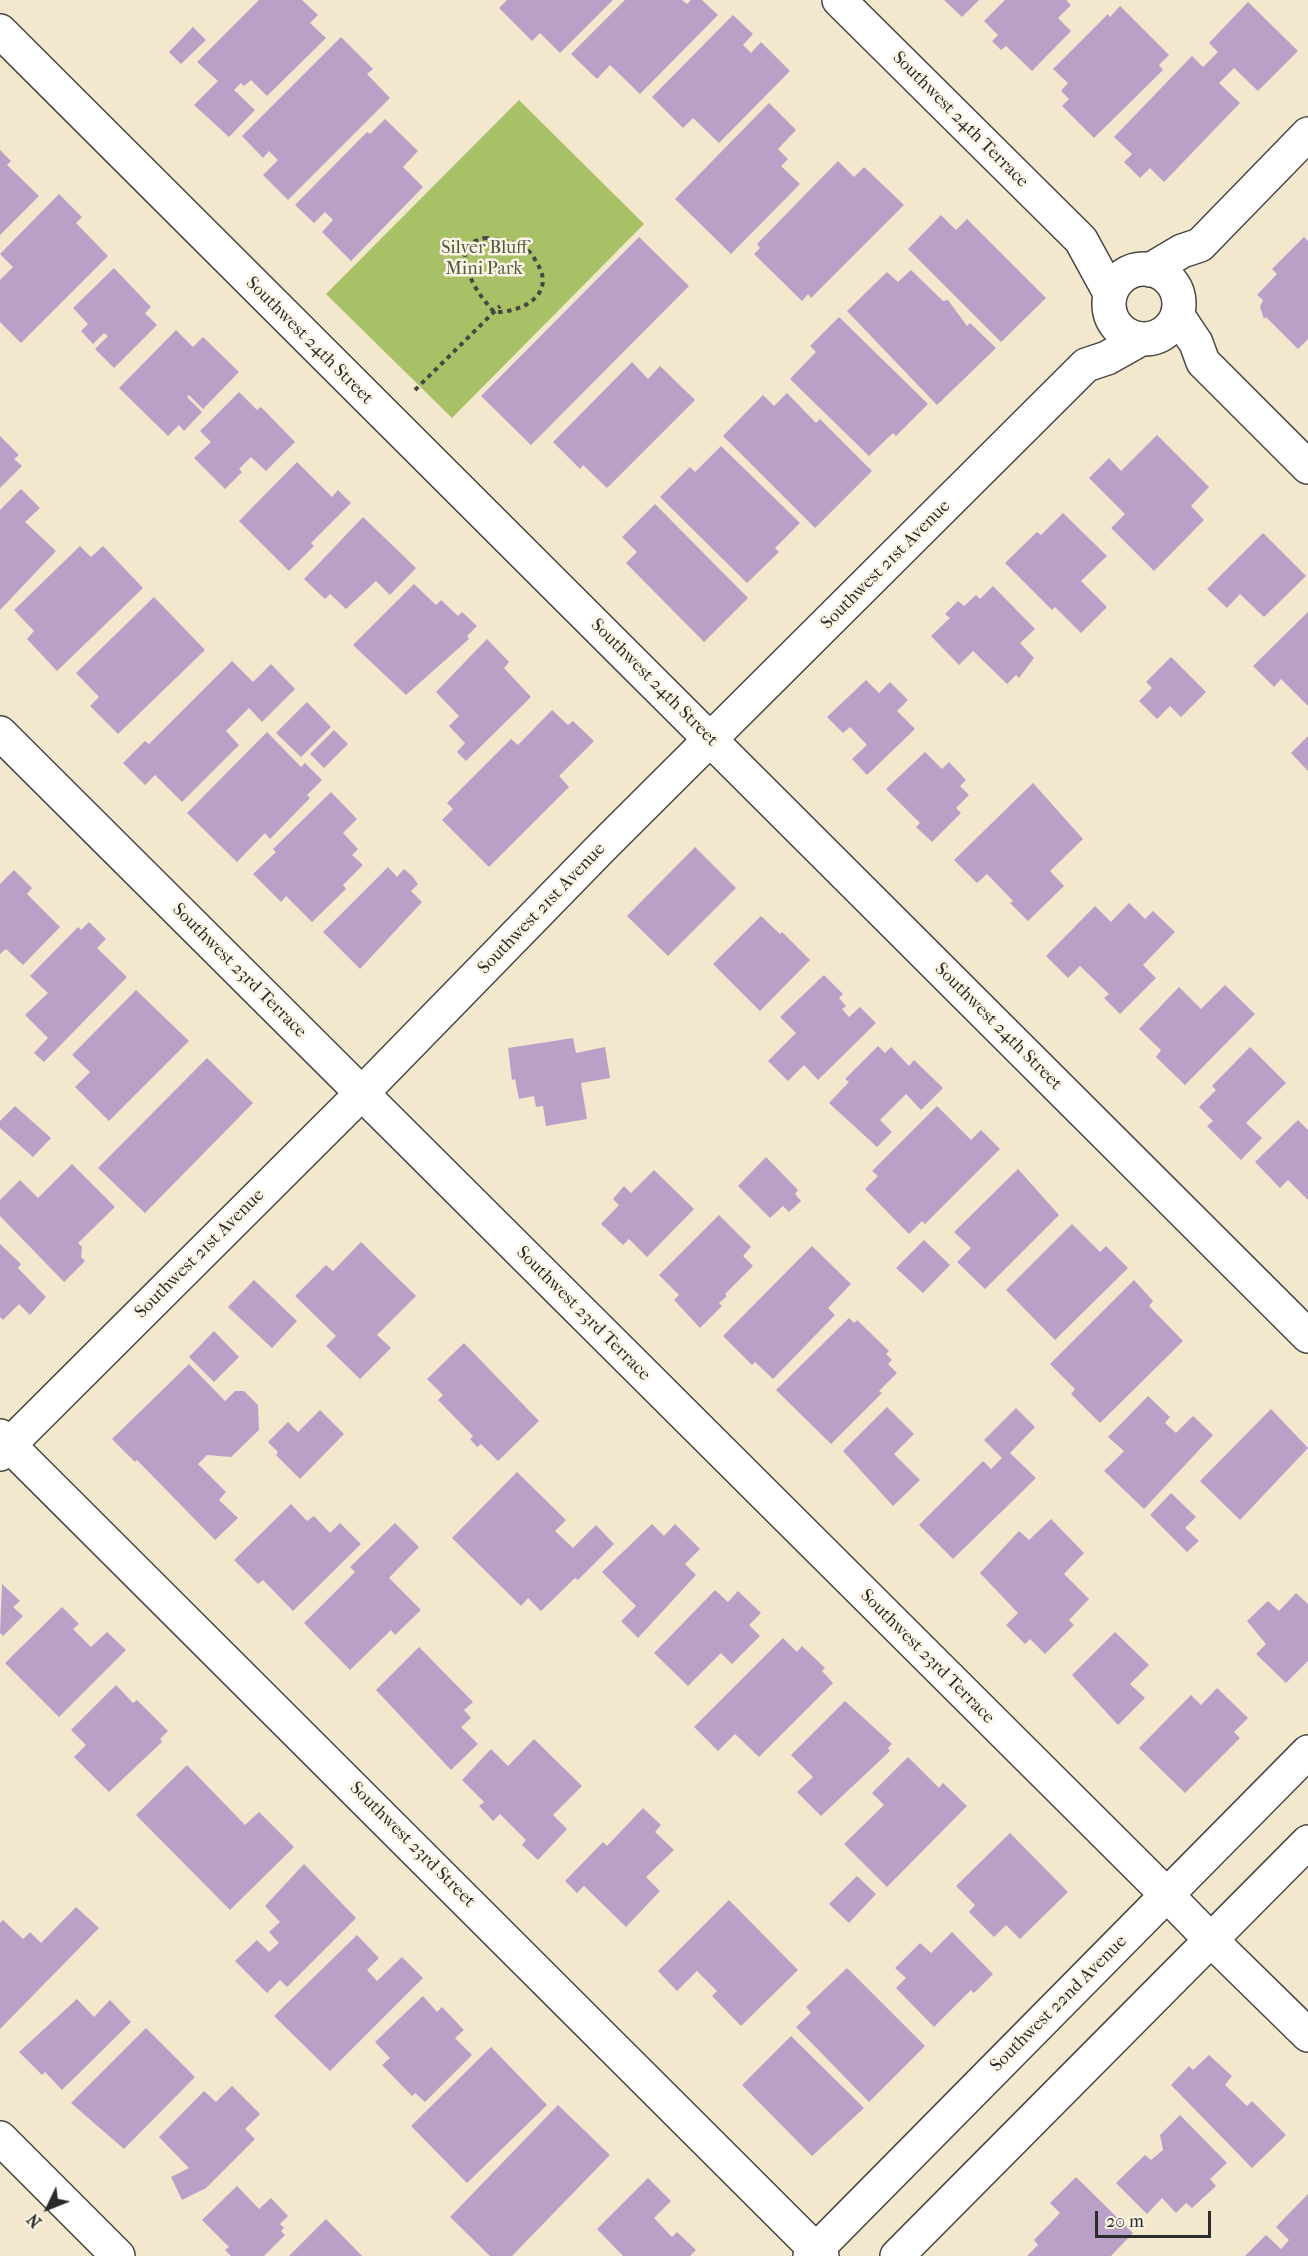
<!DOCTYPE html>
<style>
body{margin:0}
#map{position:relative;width:1308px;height:2256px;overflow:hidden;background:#f3e8ce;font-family:"IM FELL French Canon",serif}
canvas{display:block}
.north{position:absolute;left:18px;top:2178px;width:60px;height:60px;-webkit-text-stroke:4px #fcf5e5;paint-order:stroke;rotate:227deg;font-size:16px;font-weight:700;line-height:24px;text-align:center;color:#2b2b2b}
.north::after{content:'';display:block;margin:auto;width:21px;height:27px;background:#2b2b2b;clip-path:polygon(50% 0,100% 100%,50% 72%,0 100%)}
.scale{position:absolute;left:1095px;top:2211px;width:116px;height:27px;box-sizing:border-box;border:3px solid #2b2b2b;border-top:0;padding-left:8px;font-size:18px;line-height:21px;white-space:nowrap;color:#2b2b2b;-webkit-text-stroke:4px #fcf5e5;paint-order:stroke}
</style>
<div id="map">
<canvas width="1308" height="2256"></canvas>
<div class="north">N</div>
<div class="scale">20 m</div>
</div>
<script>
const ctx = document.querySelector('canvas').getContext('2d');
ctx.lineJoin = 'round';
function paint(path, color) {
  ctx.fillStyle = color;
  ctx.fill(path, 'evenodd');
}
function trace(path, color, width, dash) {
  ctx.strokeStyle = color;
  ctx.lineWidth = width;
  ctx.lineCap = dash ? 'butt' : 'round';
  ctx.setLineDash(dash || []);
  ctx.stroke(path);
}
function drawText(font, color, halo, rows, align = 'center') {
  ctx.font = font + ' "IM FELL French Canon",serif';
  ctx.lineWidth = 5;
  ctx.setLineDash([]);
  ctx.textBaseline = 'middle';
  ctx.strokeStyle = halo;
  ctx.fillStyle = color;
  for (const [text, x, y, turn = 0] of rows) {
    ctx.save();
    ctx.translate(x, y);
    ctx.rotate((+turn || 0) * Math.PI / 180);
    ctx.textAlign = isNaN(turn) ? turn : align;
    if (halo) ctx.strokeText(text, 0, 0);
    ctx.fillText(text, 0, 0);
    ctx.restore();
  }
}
paint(new Path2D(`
 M519 100 644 224 452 418 326 294Z`), '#a8c066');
paint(new Path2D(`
 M259 0H302L318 15 310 23 326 38 267 96 251 80 244 86 241 83 234 90 255 110 229 137 194 105 218 81 197 62Z
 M507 0H613L560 53 540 33 532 41 499 8Z
 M625 0H682L687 4 691 0H702L718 15 640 94 610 65 597 79 571 54Z
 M944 0H979L962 17Z
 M1005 0H1066L1071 5 1058 18 1071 31 1032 71 1006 46 1001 50 992 41 998 35 984 21Z
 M1248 2 1298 51 1258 91 1234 68 1219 83 1240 103 1164 182 1150 168 1140 178 1124 162 1132 154 1114 137 1192 56 1203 67 1218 52 1209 43Z
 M1120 6 1169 55 1159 65 1163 70 1094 138 1062 106 1069 99 1061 91 1068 83 1053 69 1108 14 1110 17Z
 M733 15 753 34 743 45 751 53 761 42 790 71 719 143 693 118 683 128 652 97Z
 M193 27 206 40 181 64 169 52Z
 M341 37 373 69 367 74 390 98 288 200 263 175 278 160 269 151 263 158 242 136Z
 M769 103 796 130 778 149 788 159 781 166 800 184 731 254 675 199Z
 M385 119 418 151 403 167 423 187 351 261 322 232 333 220 325 212 314 223 295 205 367 132 370 134Z
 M0 150 11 161 7 165 39 196 0 235Z
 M838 161 854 177 864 167 904 205 811 298 808 294 802 301 754 254 760 248 757 244Z
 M59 194 82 217 76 223 108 256 21 343 0 322V280L13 267 0 254Z
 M941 215 956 230 967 219 1046 298 1001 342 908 249Z
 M639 237 689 286 531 445 481 396Z
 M1304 237 1308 241V339L1298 349 1266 317 1264 319 1260 307 1263 300 1257 295 1277 274 1272 269Z
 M114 268 151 307 145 313 157 325 114 368 95 349 108 336 104 333 93 344 81 331 88 324 73 308Z
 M911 270 943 301 948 300 967 326 970 323 996 348 937 405 847 311 887 272 898 282Z
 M839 317 928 404 896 436 893 433 869 456 790 379 816 352 810 346Z
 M176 330 193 347 203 337 239 372 203 409 189 395 187 397 202 412 184 431 179 425 168 436 119 388Z
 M632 362 648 379 660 366 695 400 607 488 583 465 580 469 553 442Z
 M239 392 257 410 261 407 295 442 266 471 251 457 239 469 242 472 225 489 194 458 211 442 200 431Z
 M787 393 816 423 820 419 872 471 815 528 723 436 763 395 774 406Z
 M1157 435 1209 487 1191 506 1204 520 1154 571 1111 528 1125 514 1089 478 1109 458 1121 471Z
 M0 436 19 455 14 459 22 466 0 488Z
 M721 446 800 523 775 548 779 552 747 583 660 497 690 467 695 472Z
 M297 462 332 497 338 490 351 503 311 543 314 546 289 571 239 521Z
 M21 489 40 508 25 522 56 551 0 610V510Z
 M655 504 748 598 704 642 626 563 637 552 622 537Z
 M1063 513 1107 556 1081 581 1107 607 1081 633 1055 607 1052 610 1005 563 1037 532 1041 535Z
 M363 517 416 568 390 595 376 581 346 609 330 594 325 599 304 579Z
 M1263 533 1306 576 1264 617 1240 594 1227 608 1207 589Z
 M80 546 91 557 103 546 143 588 57 671 27 639 34 631 14 610Z
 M414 584 436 605 441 600 458 616 462 612 477 626 467 636 469 639 406 695 353 645Z
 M993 586 1035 629 1020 643 1034 658 1019 678 1016 675 1007 684 973 651 959 665 931 636 950 618 945 614 958 601 964 606 976 595 980 599Z
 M154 597 205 650 118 734 90 706 99 697 76 673Z
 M1308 612V706L1281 679 1274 687 1253 666Z
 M487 639 509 662 504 668 531 697 466 761 457 752 465 743 449 726 459 716 436 692Z
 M1171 657 1206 692 1181 717 1170 706 1157 719 1139 701 1152 688 1146 682Z
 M232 661 253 682 271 664 295 689 262 722 249 708 226 731 239 745 182 802 155 775 145 785 123 763 145 741 149 744Z
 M866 680 879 693 890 682 908 700 897 711 915 729 867 775 852 759 867 745 850 727 843 733 827 717Z
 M307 702 331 727 301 757 276 733Z
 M552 710 568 725 573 721 594 741 559 776 569 787 489 867 442 820 453 809 447 803 511 739 518 745Z
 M334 730 348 744 324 768 310 754Z
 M267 732 301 767 305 763 322 780 307 795 310 798 270 839 265 833 237 862 187 813Z
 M1308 736V771L1291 753Z
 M925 752 942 769 949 762 966 780 960 786 969 795 956 808 961 813 932 842 916 827 920 823 886 789Z
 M1033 783 1083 839 1050 871 1064 886 1028 921 1010 903 1013 901 987 874 977 883 954 860Z
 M331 792 357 819 343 833 358 849 352 855 363 865 343 885 346 889 312 922 286 896 281 902 253 874 276 852 273 849Z
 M695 847 736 888 668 956 627 916Z
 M388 867 397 877 404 869 412 876 418 884 411 891 422 902 360 969 323 932Z
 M14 870 32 888 27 894 60 927 23 965 6 949 0 954V884Z
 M1129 903 1145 919 1153 911 1175 932 1143 965 1156 978 1120 1014 1104 998 1109 994 1080 966 1068 978 1046 956 1095 906 1111 922Z
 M761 916 780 934 782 932 810 960 760 1011 713 964Z
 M89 922 106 939 97 948 127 977 44 1062 34 1053 48 1038 25 1015 48 993 30 976 78 927 81 930Z
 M824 975 843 994 839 998 846 1006 842 1009 849 1017 860 1007 876 1023 818 1080 804 1065 788 1081 768 1061 796 1033 780 1017Z
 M1225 985 1255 1014 1185 1085 1156 1057 1161 1050 1139 1029 1179 987 1201 1009Z
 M136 990 189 1041 109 1121 75 1087 90 1072 72 1055Z
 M573 1038 576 1053 605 1047 610 1078 581 1083 587 1119 546 1126 543 1106 536 1107 534 1096 519 1099 515 1079 512 1080 508 1048Z
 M878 1046 885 1053 891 1047 909 1066 914 1060 943 1088 921 1110 906 1094 880 1120 892 1132 877 1147 829 1103 849 1082 845 1079Z
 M1250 1047 1286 1083 1246 1123 1262 1138 1241 1160 1207 1126 1213 1121 1199 1107 1216 1090 1212 1086Z
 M207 1058 253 1103 145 1213 98 1168Z
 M15 1106 51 1138 33 1157 0 1128V1121Z
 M937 1106 971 1140 981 1130 1000 1149 925 1224 922 1221 909 1234 865 1189 878 1176 872 1171Z
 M1298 1120 1308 1130V1200L1288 1180 1280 1188 1255 1162Z
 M766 1157 798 1190 795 1194 801 1201 789 1212 783 1206 770 1218 738 1186Z
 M72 1164 115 1207 78 1243 82 1247 81 1257 85 1261 64 1282 0 1216V1200L20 1180 38 1198Z
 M1018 1169 1059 1215 985 1289 957 1262 971 1248 954 1232Z
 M654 1170 694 1209 647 1257 629 1239 623 1245 601 1224 619 1205 613 1199 624 1186 631 1193Z
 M719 1215 751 1247 743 1256 753 1266 725 1294 727 1296 719 1303 722 1306 700 1328 674 1300 679 1295 659 1275Z
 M1072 1224 1100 1252 1106 1246 1128 1268 1055 1340 1006 1290Z
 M924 1240 950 1265 923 1293 896 1268Z
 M361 1242 416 1296 377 1335 391 1348 360 1379 326 1346 336 1336 295 1296 326 1265 333 1271Z
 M0 1244 21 1264 18 1268 46 1297 30 1315 19 1304 3 1320 0 1317Z
 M812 1246 851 1284 828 1308 835 1315 773 1379 755 1362 752 1365 723 1336Z
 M254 1280 297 1321 272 1348 228 1307Z
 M1134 1280 1153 1301 1149 1306 1183 1341 1100 1423 1071 1394 1075 1389 1050 1364Z
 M849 1318 854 1323 857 1320 889 1351 886 1354 892 1360 888 1364 897 1373 879 1391 882 1393 831 1444 776 1390Z
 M214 1331 239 1357 214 1382 189 1357Z
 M464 1343 539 1421 498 1461 481 1444 477 1447 470 1439 473 1436 438 1400 443 1395 427 1379Z
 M189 1364 225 1401 235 1391H244L258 1405 259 1430 231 1457 207 1455 198 1464 226 1492 219 1500 238 1518 215 1540 137 1460 135 1462 112 1439Z
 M1148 1396 1170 1417 1165 1423 1176 1433 1193 1416 1213 1435 1144 1509 1104 1471 1124 1451 1108 1437Z
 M887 1407 914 1434 894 1454 920 1480 893 1506 843 1451Z
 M1016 1408 1035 1427 1010 1453 1036 1478 953 1559 919 1525 983 1461 991 1469 1002 1458 984 1440Z
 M1271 1409 1308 1448 1240 1520 1200 1481Z
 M320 1410 344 1434 300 1479 276 1455 278 1452 268 1442 288 1422 298 1432Z
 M517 1472 566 1520 555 1531 573 1548 596 1525 614 1544 578 1580 575 1578 541 1611 528 1598 521 1606 452 1538Z
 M1171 1493 1196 1517 1185 1528 1199 1541 1187 1552 1150 1515Z
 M291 1504 307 1521 314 1516 330 1533 340 1523 361 1544 293 1611 263 1580 258 1584 234 1560Z
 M1051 1519 1084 1553 1064 1574 1089 1599 1069 1620 1074 1625 1045 1654 1030 1639 1025 1644 1006 1625 1018 1613 980 1573 1019 1531 1029 1540Z
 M395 1523 419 1547 389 1578 421 1610 395 1635 391 1630 350 1670 304 1623 355 1572 350 1567Z
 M652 1524 664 1536 675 1524 700 1549 685 1564 696 1575 638 1638 621 1621 636 1606 602 1572Z
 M2 1584 20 1601 13 1607 23 1616 3 1636 0 1633Z
 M715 1590 728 1602 738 1591 761 1613 749 1625 760 1636 732 1664 721 1653 688 1686 654 1653Z
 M1296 1593 1308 1604V1661L1286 1683 1256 1654 1266 1644 1247 1621 1268 1601 1279 1611Z
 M62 1607 79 1624 73 1629 91 1647 107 1632 126 1650 59 1717 5 1663Z
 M1115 1632 1149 1665 1130 1684 1145 1698 1118 1725 1072 1675Z
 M783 1638 797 1652 802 1646 825 1668 822 1671 833 1683 759 1757 735 1734 718 1751 694 1727Z
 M419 1647 473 1702 464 1710 471 1718 461 1727 478 1744 451 1770 376 1690Z
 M116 1685 133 1703 137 1700 168 1731 160 1739 162 1742 109 1792 74 1757 86 1745 71 1730Z
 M1217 1688 1248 1718 1234 1732 1240 1738 1185 1793 1139 1748 1191 1695 1201 1705Z
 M845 1701 892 1744 888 1748 890 1751 821 1816 797 1792 813 1777 791 1755Z
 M534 1739 582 1786 553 1815 567 1829 538 1860 522 1845 526 1840 500 1814 493 1821 479 1806 484 1802 462 1780 491 1749 508 1766Z
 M908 1757 939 1788 943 1783 967 1806 887 1887 844 1844 884 1805 872 1793Z
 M187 1765 245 1825 259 1812 294 1847 230 1910 136 1815Z
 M643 1808 661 1825 655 1832 674 1850 646 1877 660 1891 626 1927 584 1886 577 1893 565 1881 603 1842 607 1846Z
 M1010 1833 1068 1892 1020 1939 1006 1925 994 1937 969 1912 975 1905 956 1886Z
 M304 1864 356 1918 287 1987 280 1980 267 1993 235 1961 257 1940 269 1952 279 1943 269 1932 280 1922 265 1906Z
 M857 1876 876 1894 849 1923 829 1904Z
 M729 1900 798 1970 741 2026 712 1996 717 1991 697 1971 677 1991 658 1971Z
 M76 1907 99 1928 0 2029V1923L3 1920 23 1939 30 1932 41 1943Z
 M952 1932 993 1974 974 1993 971 1990 934 2027 896 1988 906 1978 895 1968 920 1943 931 1953Z
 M357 1935 379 1958 367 1970 377 1981 402 1957 423 1978 330 2071 274 2016Z
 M847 1968 925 2046 869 2102 796 2027 811 2013 806 2007Z
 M423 1996 437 2012 442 2007 464 2030 455 2038 472 2055 425 2102 415 2093 412 2096 382 2065 390 2058 375 2042Z
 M77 1999 94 2017 110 2000 131 2022 62 2090 45 2072 42 2075 19 2052Z
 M146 2028 195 2077 124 2149 71 2103Z
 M791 2036 864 2108 812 2156 742 2085Z
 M491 2047 547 2105 467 2183 411 2126Z
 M1209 2055 1232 2076 1225 2085 1247 2106 1252 2101 1286 2135 1252 2168 1171 2085 1189 2066 1193 2070Z
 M232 2086 260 2114 245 2129 255 2139 206 2188 182 2200 171 2177 189 2168 159 2137 204 2091 216 2102Z
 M558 2105 610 2155 512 2256H490L450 2217Z
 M1180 2115 1227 2163 1210 2179 1216 2186 1192 2208 1186 2203 1176 2213 1162 2198 1147 2214 1116 2183 1145 2155 1151 2160 1163 2150 1160 2135Z
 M1076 2177 1133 2233 1111 2256H1027L1038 2245 1034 2240 1060 2213 1050 2203Z
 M648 2178 671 2201 654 2218 672 2237 677 2232 696 2250 690 2256H623L597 2229Z
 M237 2186 259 2209 271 2198 288 2216 280 2224 284 2228 281 2231 285 2235 264 2256H231L225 2250 229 2247 202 2220Z
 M1308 2194V2256H1245L1266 2235 1281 2249 1289 2240 1276 2227Z
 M326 2219 362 2256H289Z`), '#b8a0c7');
const street = new Path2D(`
 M839 0 1081 240 1110 293
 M0 31 1308 1336
 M1109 304a35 35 0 1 1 70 0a35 35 0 1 1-70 0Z
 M1150 270 1182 251 1200 245 1308 134
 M1178 316 1196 343 1203 362 1308 467
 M0 733 1167 1895
 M0 1436 822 2256
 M0 1454 362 1093 604 845 1086 365 1107 358 1139 340
 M1210 1939 1308 2035
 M0 2138 118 2256`);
const secondary = new Path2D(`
 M1167 1895 1210 1939
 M810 2256 1308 1752
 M897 2256 1308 1842`);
trace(street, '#494743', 36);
trace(secondary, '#494743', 36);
trace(new Path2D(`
 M485 238C499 239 514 241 526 249 531 252 534 258 537 263 557 295 521 313 494 312 479 295 466 277 465 254L475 241Z
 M415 390 500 306`), '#494743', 4, [4.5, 4.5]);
trace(street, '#fff', 33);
trace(secondary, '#fff', 33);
drawText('18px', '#2b2b2b', '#fcf5e5', [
 ["Southwest 24th Terrace",960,120,45],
 ["Southwest 24th Street",309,341,45],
 ["Southwest 21st Avenue",886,565,-45],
 ["Southwest 24th Street",654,683,45],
 ["Southwest 21st Avenue",542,909,-46],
 ["Southwest 23rd Terrace",239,971,45],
 ["Southwest 24th Street",998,1027,45],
 ["Southwest 21st Avenue",200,1254,-45],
 ["Southwest 23rd Terrace",583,1314,45],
 ["Southwest 23rd Terrace",927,1657,45],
 ["Southwest 23rd Street",412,1845,45],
 ["Southwest 22nd Avenue",1059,2004,-45]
]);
drawText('18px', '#50583d', '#fcf5e5', [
 ["Silver Bluff",484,249],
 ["Mini Park",484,270]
]);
</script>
